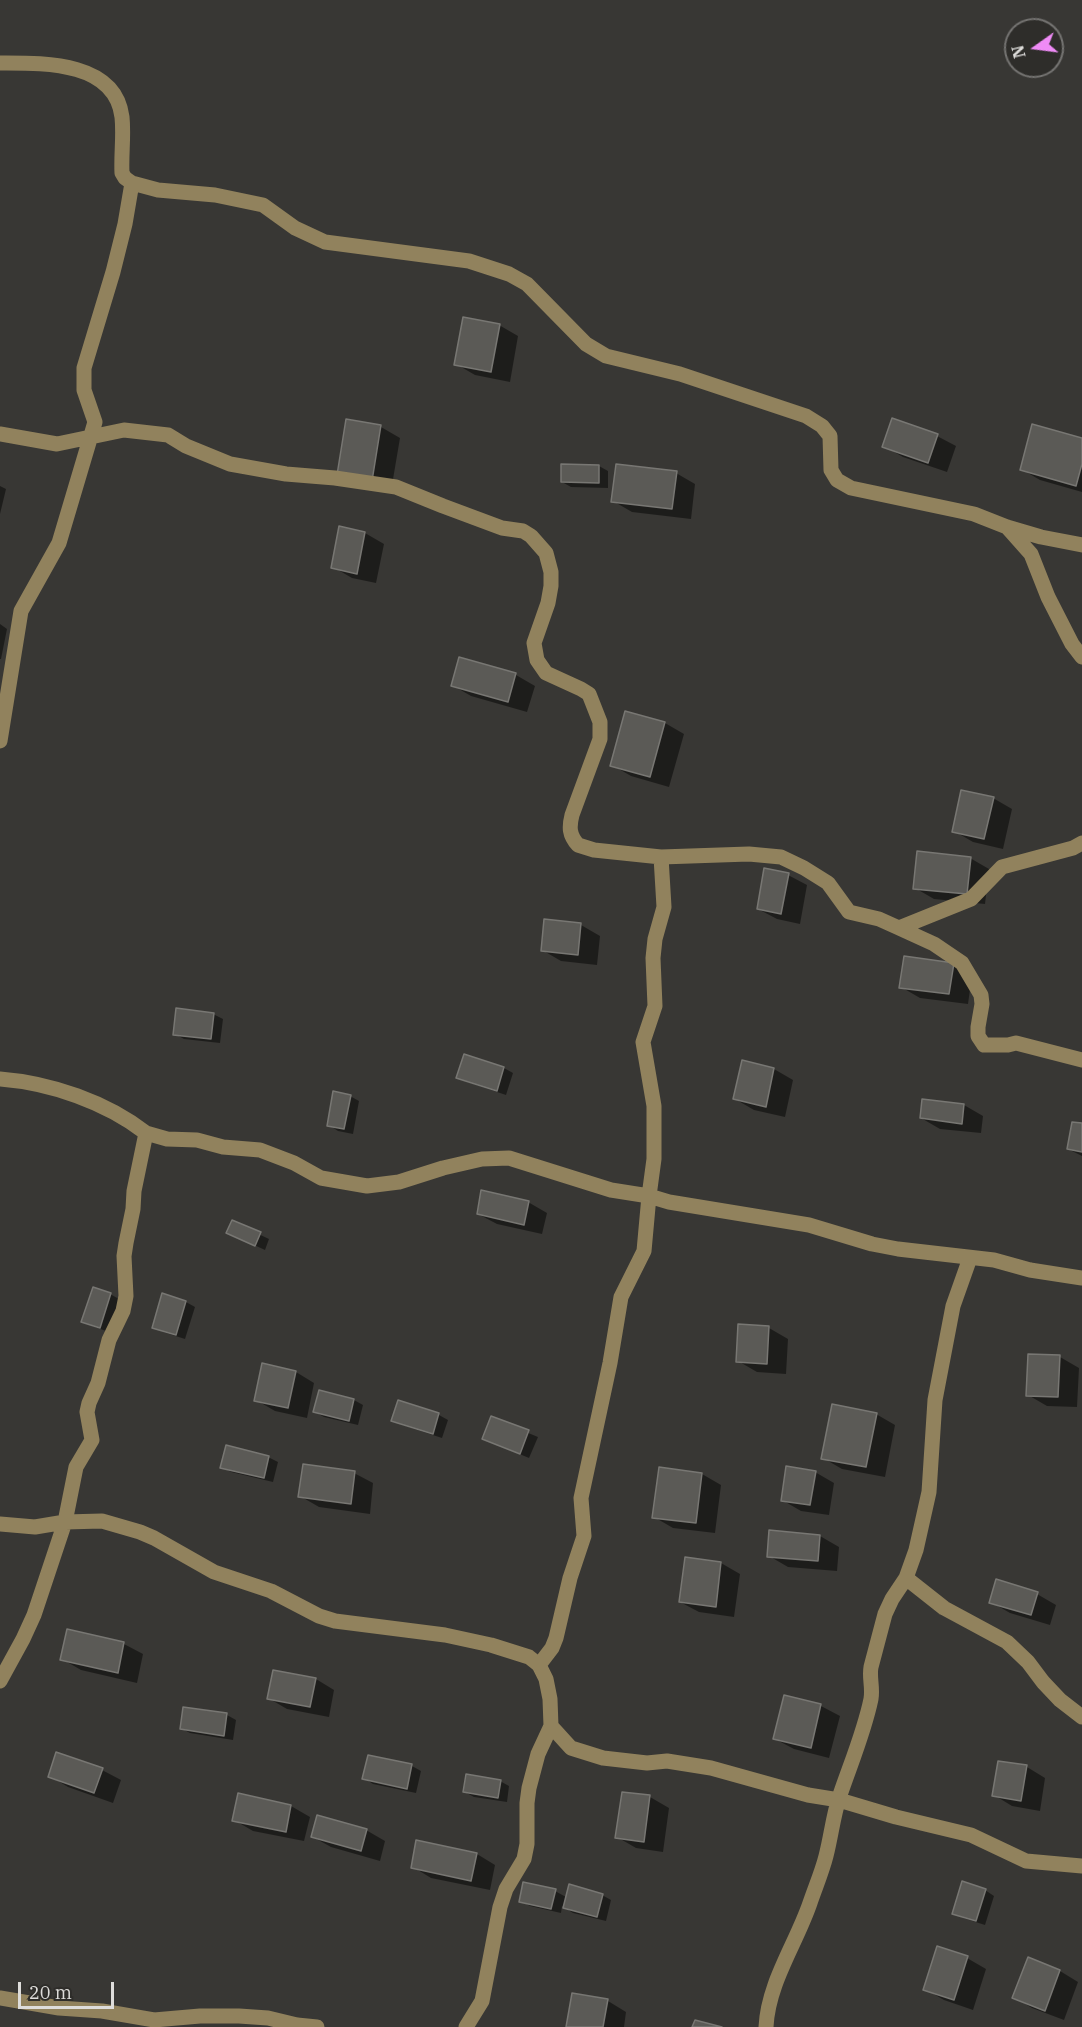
<!DOCTYPE html>
<style>
body{margin:0}
#map{position:relative;width:1082px;height:2027px;overflow:hidden;background:#383734;font-family:"IBM Plex Serif",serif}
canvas{display:block}
.north{position:absolute;left:1004px;top:18px;width:60px;height:60px;box-sizing:border-box;background:#2e2d2a;border:2px solid #747371;border-radius:50%;rotate:256deg;font-size:16px;font-weight:700;line-height:24px;text-align:center;color:#dedddb}
.north::after{content:'';display:block;margin:auto;width:21px;height:27px;background:#ef8bf6;clip-path:polygon(50% 0,100% 100%,50% 72%,0 100%)}
.scale{position:absolute;left:18px;top:1982px;width:96px;height:27px;box-sizing:border-box;border:3px solid #dedddb;border-top:0;padding-left:8px;font-size:18px;line-height:21px;white-space:nowrap;color:#dedddb;-webkit-text-stroke:4px #2e2d2a;paint-order:stroke}
</style>
<div id="map">
<canvas width="1082" height="2027"></canvas>
<div class="north">N</div>
<div class="scale">20 m</div>
</div>
<script>
const ctx = document.querySelector('canvas').getContext('2d');
ctx.lineJoin = 'round';
function paint(path, color) {
  ctx.fillStyle = color;
  ctx.fill(path, 'evenodd');
}
function trace(path, color, width, dash) {
  ctx.strokeStyle = color;
  ctx.lineWidth = width;
  ctx.lineCap = dash ? 'butt' : 'round';
  ctx.setLineDash(dash || []);
  ctx.stroke(path);
}
paint(new Path2D(`
 M499 325 518 336 510 382 475 375 456 364Z
 M347 421 381 427 400 438 391 491 357 486Z
 M937 436 956 446 947 472 903 457 884 446Z
 M1082 440V492L1040 480 1021 469Z
 M599 466 608 471V488L571 487 562 482Z
 M676 473 695 484 691 519 632 512 613 501Z
 M0 486 6 489 0 514Z
 M340 528 365 533 384 544 376 583 352 578 333 567Z
 M0 624 7 629 1 659H0Z
 M460 658 516 675 535 686 527 712 471 696 452 685Z
 M626 713 665 723 684 734 669 787 631 776 612 765Z
 M993 798 1012 809 1003 849 973 842 954 831Z
 M970 858 989 869 985 904 934 899 915 888Z
 M788 875 807 885 800 924 777 919 758 909Z
 M545 921 581 925 600 936 597 965 561 961 542 950Z
 M953 964 972 975 968 1004 920 998 901 987Z
 M213 1014 223 1019 220 1043 184 1039 175 1034Z
 M465 1056 504 1068 513 1073 506 1095 467 1082 458 1077Z
 M743 1062 774 1069 793 1080 785 1117 754 1110 735 1099Z
 M350 1096 359 1101 353 1134 338 1131 329 1125Z
 M964 1105 983 1116 981 1133 940 1129 921 1118Z
 M1082 1125V1156L1068 1149Z
 M528 1202 547 1213 542 1234 497 1224 478 1214Z
 M233 1222 269 1239 265 1250 228 1233Z
 M110 1294 119 1299 109 1332 92 1326 83 1321Z
 M163 1295 186 1302 195 1307 185 1339 163 1332 154 1327Z
 M740 1326 769 1328 788 1339 786 1374 757 1372 738 1361Z
 M1060 1357 1079 1368 1077 1407 1047 1406 1028 1395Z
 M296 1372 314 1383 307 1418 275 1411 256 1400Z
 M354 1400 363 1405 358 1425 324 1417 315 1412Z
 M399 1402 439 1415 448 1420 442 1438 402 1425 393 1420Z
 M876 1414 895 1425 885 1477 842 1469 823 1458Z
 M492 1418 538 1437 529 1458 484 1439Z
 M268 1457 278 1462 273 1482 231 1472 222 1467Z
 M815 1472 834 1483 829 1515 801 1511 782 1500Z
 M354 1473 373 1483 370 1514 319 1507 300 1496Z
 M702 1474 721 1485 715 1533 673 1528 654 1517Z
 M820 1536 839 1547 837 1571 788 1567 769 1556Z
 M721 1563 740 1574 734 1617 699 1612 680 1602Z
 M1037 1594 1056 1605 1050 1625 1010 1613 991 1602Z
 M68 1631 124 1644 143 1654 137 1683 81 1670 62 1659Z
 M316 1679 334 1690 329 1717 287 1709 268 1698Z
 M785 1696 821 1706 840 1716 829 1758 794 1749 775 1739Z
 M184 1708 227 1715 236 1720 233 1740 190 1733 181 1728Z
 M369 1757 412 1766 421 1771 416 1793 373 1784 364 1778Z
 M1027 1767 1045 1778 1040 1811 1012 1806 994 1795Z
 M102 1770 121 1780 113 1803 68 1787 50 1776Z
 M500 1781 509 1786 507 1802 474 1797 465 1792Z
 M239 1795 291 1806 310 1817 304 1841 253 1831 234 1820Z
 M650 1797 669 1808 663 1852 636 1848 617 1837Z
 M366 1830 385 1841 380 1861 331 1847 313 1837Z
 M477 1854 495 1865 490 1890 431 1878 413 1867Z
 M985 1890 994 1896 985 1925 963 1918 954 1913Z
 M555 1891 566 1897 602 1895 611 1900 606 1921 573 1913 562 1906 561 1913 530 1906 521 1901Z
 M967 1958 986 1969 973 2010 944 2000 925 1989Z
 M1029 1959 1060 1971 1078 1982 1064 2020 1032 2008 1014 1997Z
 M608 2001 626 2012 624 2027H568Z`), '#0007');
const building = new Path2D(`
 M463 317 500 324 491 372 454 365Z
 M892 418 938 434 928 463 882 447Z
 M346 419 381 425 372 481 337 475Z
 M1032 424 1082 438V464L1076 486 1020 470Z
 M561 464 599 465V483L561 482Z
 M616 464 677 471 672 509 611 502Z
 M339 526 365 532 357 574 331 568Z
 M459 657 516 673 508 702 451 686Z
 M625 711 665 722 650 777 610 766Z
 M961 790 994 797 984 839 952 832Z
 M917 851 971 857 967 894 913 889Z
 M764 868 789 873 781 914 757 909Z
 M544 919 581 923 578 955 541 951Z
 M904 956 954 963 949 994 899 988Z
 M176 1008 214 1013 211 1039 173 1035Z
 M464 1054 504 1067 497 1091 456 1078Z
 M742 1060 774 1068 766 1107 733 1099Z
 M333 1091 351 1095 344 1129 327 1126Z
 M922 1099 964 1104 962 1124 920 1118Z
 M1072 1122 1082 1123V1152L1067 1149Z
 M481 1190 529 1201 524 1225 477 1214Z
 M232 1220 261 1232 255 1246 226 1233Z
 M93 1287 111 1293 100 1328 81 1322Z
 M162 1293 186 1301 176 1335 152 1328Z
 M738 1324 769 1326 767 1364 736 1362Z
 M1028 1354 1060 1355 1058 1397 1026 1396Z
 M262 1363 296 1371 288 1408 254 1401Z
 M319 1390 354 1399 349 1421 313 1412Z
 M398 1400 439 1413 433 1434 391 1421Z
 M832 1404 877 1413 866 1467 821 1459Z
 M491 1416 529 1430 520 1454 482 1439Z
 M226 1445 269 1456 264 1478 220 1468Z
 M303 1464 355 1471 351 1504 298 1497Z
 M786 1466 816 1471 810 1505 781 1501Z
 M659 1467 702 1473 696 1523 652 1518Z
 M769 1530 820 1535 818 1561 767 1557Z
 M685 1557 721 1562 716 1607 679 1602Z
 M996 1579 1038 1592 1031 1615 989 1603Z
 M67 1629 124 1642 118 1673 60 1660Z
 M273 1670 316 1678 310 1707 267 1699Z
 M784 1695 821 1704 811 1748 773 1739Z
 M183 1707 227 1713 224 1736 180 1729Z
 M56 1752 103 1768 94 1793 48 1777Z
 M368 1755 412 1764 407 1789 362 1779Z
 M998 1761 1027 1765 1021 1801 992 1796Z
 M466 1774 501 1780 498 1798 463 1792Z
 M622 1792 650 1795 644 1842 615 1838Z
 M238 1793 291 1805 286 1832 232 1821Z
 M317 1815 367 1829 361 1851 311 1837Z
 M416 1840 477 1853 471 1881 411 1868Z
 M962 1881 986 1889 976 1921 952 1914Z
 M523 1882 556 1889 551 1909 519 1902Z
 M569 1884 603 1894 597 1917 563 1908Z
 M937 1946 968 1956 954 2000 923 1990Z
 M1028 1957 1060 1970 1045 2011 1012 1998Z
 M572 1993 608 1999 603 2027H566Z
 M695 2020 722 2027H692Z`);
paint(building, '#5b5a56');
trace(building, '#787773', 1.5);
trace(new Path2D(`
 M0 63C43 63 115 61 122 117 124 136 121 154 122 173L125 178 132 183 158 190 215 195 263 205 295 228 325 242 469 261 509 274 527 284 586 344 606 356 680 374 806 416 822 426 830 436 831 470 837 480 851 488 974 514 1007 527 1041 537 1082 545
 M0 434 57 444 124 430 168 435 186 446 230 464 286 474 335 478 396 487 443 506 502 528 523 531 531 536 546 553 551 572V586L548 603 534 643 537 660 546 673 581 689 589 694 600 722V739L572 815C569 827 569 835 578 845L594 850 661 857 664 907 655 939 653 958 655 1006 643 1042 654 1106V1159L649 1196 611 1190 509 1158 482 1159 443 1168 399 1182 367 1186 321 1178 294 1163 260 1150 223 1147 197 1140 167 1139 146 1133
 M1007 527 1031 554 1048 597 1072 644 1082 657
 M0 741 21 611 59 543 95 422 84 390V368L113 272 125 224 132 183
 M661 857 749 854 781 857 804 868 828 883 849 912 879 919 899 928 971 899 1002 867 1073 848 1082 843
 M899 928 934 944 962 963 981 995 982 1004 978 1027V1036L984 1045H1008L1016 1043 1082 1060
 M0 1079C51 1083 106 1102 146 1133L134 1191 133 1209 126 1243 124 1256 126 1296 123 1311 109 1340 98 1383 89 1403 87 1412 92 1440 76 1467 65 1522 35 1527 0 1524
 M906 1578 944 1608 1007 1642 1028 1662 1043 1682 1060 1700 1082 1717
 M539 1665 552 1648 556 1638 570 1578 584 1536 581 1498 610 1363 621 1297 644 1251 649 1196 669 1202 809 1225 872 1244 898 1249 994 1260 1030 1270 1082 1278
 M0 1681 23 1639 34 1615 65 1522 102 1521 140 1532 154 1538 214 1572 271 1591 319 1616 335 1621 445 1635 491 1645 529 1657 539 1665 546 1679 550 1699 551 1726 571 1748 603 1758 647 1763 667 1761 711 1768 808 1795 839 1800 896 1817 971 1835 1026 1861 1082 1866
 M0 1998 59 2008 102 2011 154 2020 200 2016H239L268 2018 297 2025 317 2027
 M466 2027 482 2001 500 1907 506 1889 524 1859 527 1844V1803L529 1788 538 1754 551 1726
 M766 2027C768 1983 796 1944 810 1903 815 1888 822 1872 826 1856 831 1837 833 1817 839 1798 850 1765 864 1733 871 1699 873 1687 869 1678 871 1667L885 1614 892 1599 906 1578 916 1550 929 1492 935 1400 953 1306 970 1258`), '#91825d', 15);
</script>
